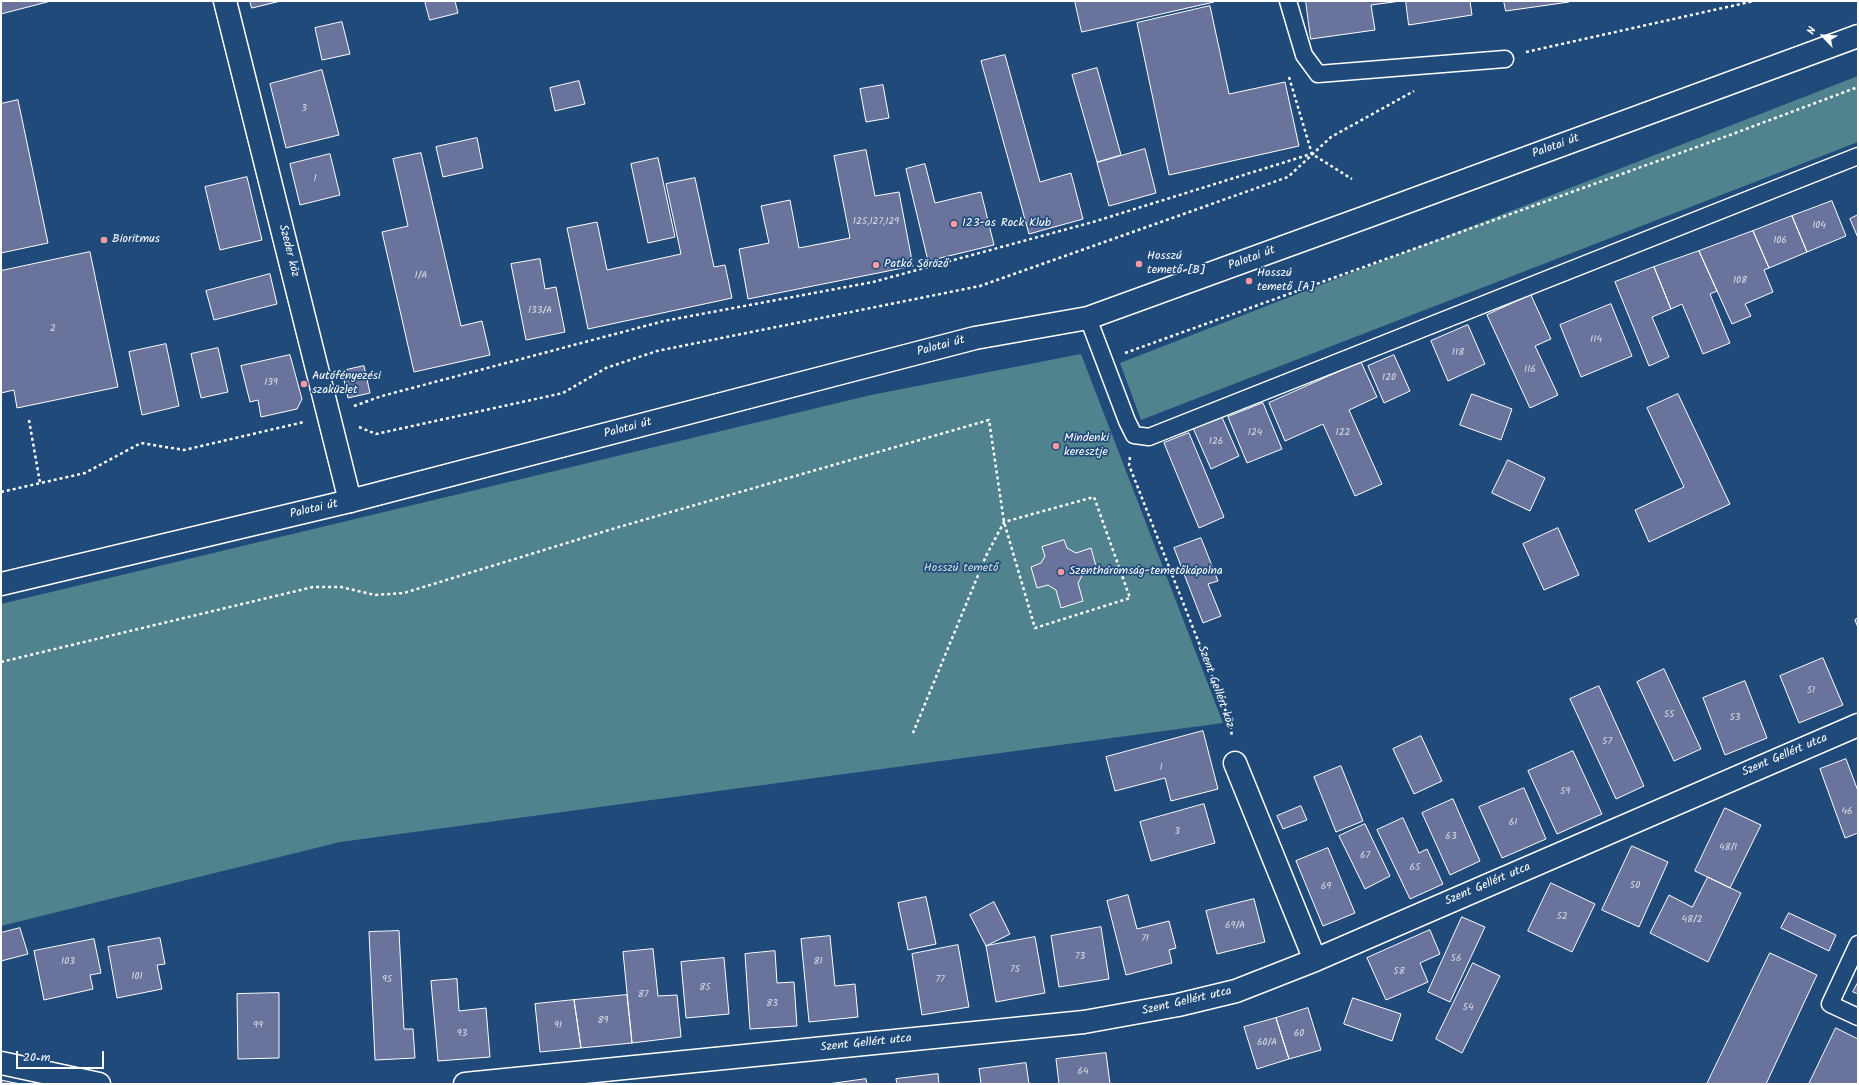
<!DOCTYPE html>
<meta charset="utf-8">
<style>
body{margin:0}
#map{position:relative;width:1859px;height:1085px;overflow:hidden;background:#1f4a7a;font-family:Kalam,sans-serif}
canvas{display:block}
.frame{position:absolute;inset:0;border:2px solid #fff;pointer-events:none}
.north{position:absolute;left:1803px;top:16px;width:40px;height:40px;-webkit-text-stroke:3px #1f4a7a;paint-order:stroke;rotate:295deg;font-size:11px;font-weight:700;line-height:16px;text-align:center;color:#fff}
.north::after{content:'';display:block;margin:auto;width:14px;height:18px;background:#fff;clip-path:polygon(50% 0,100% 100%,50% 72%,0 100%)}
.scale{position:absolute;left:16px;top:1051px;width:88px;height:18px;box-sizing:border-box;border:2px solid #fff;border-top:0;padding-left:5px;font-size:12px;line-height:14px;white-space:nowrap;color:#fff;-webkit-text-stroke:3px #1f4a7a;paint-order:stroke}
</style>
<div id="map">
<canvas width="1859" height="1085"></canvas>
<div class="frame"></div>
<div class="north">N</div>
<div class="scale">20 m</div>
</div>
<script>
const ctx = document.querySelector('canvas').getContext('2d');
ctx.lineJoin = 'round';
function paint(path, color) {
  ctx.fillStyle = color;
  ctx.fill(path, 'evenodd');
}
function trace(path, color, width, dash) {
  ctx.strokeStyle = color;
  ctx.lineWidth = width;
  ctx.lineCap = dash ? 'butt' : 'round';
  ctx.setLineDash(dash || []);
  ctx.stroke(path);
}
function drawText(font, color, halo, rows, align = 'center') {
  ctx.font = font + ' Kalam,sans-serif';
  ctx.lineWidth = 3.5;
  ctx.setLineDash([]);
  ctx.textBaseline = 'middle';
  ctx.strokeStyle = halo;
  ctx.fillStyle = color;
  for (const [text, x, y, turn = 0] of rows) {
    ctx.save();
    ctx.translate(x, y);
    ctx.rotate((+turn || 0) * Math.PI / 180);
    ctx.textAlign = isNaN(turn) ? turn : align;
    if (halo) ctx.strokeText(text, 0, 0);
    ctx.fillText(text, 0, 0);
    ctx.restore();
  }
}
paint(new Path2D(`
 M1858 76V142L1141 420 1120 363Z
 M1081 354 1223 723 340 842 1 926V604L871 395Z`), '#50838e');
const building = new Path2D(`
 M1 1H51L1 14Z
 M250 1H281L252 8Z
 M425 1H455L458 13 430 20Z
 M1075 1H1214V2L1082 32Z
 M1306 1H1401L1371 5 1375 30 1311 39Z
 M1406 1H1470L1472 15 1409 25Z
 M1504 1H1569V2L1506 11Z
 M1210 6 1229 94 1285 82 1299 146 1169 175 1137 23Z
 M342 22 350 54 322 60 315 28Z
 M1005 55 1040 182 1071 173 1083 219 1029 234 981 61Z
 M1097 68 1121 155 1097 162 1072 75Z
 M322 70 339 135 286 148 270 84Z
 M579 81 585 104 555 111 550 88Z
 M883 85 889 118 866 122 860 89Z
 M18 100 48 243 1 253V104Z
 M477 138 483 168 443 177 436 147Z
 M1145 149 1156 193 1109 206 1097 163Z
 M866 150 875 196 899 192 913 266 748 299 739 249 769 243 761 206 790 200 799 248 850 238 834 156Z
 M421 153 461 326 482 321 490 355 414 372 382 232 408 226 393 159Z
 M330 154 340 195 300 205 290 164Z
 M658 158 675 237 648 243 631 164Z
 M925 164 935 203 981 192 994 245 928 261 906 169Z
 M247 177 262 240 220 250 205 187Z
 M695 178 714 267 725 265 732 298 588 329 567 228 597 222 607 270 681 254 666 184Z
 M1832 201 1846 236 1807 252 1792 216Z
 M1858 215V238L1850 219Z
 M1792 216 1807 252 1769 268 1753 231Z
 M1753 231 1769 268 1764 270 1773 292 1745 304 1751 316 1732 324 1699 251Z
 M1699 251 1717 291 1710 294 1730 343 1703 354 1682 304 1671 309 1654 267Z
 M90 252 118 387 17 408 14 390 1 393V271Z
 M540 259 545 289 556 287 565 332 526 340 511 264Z
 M1654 267 1671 309 1652 317 1669 357 1649 366 1615 282Z
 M270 274 277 304 214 320 206 291Z
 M1531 295 1551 339 1535 346 1558 395 1530 408 1487 315Z
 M1611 304 1632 356 1581 377 1560 325Z
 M1468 325 1485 364 1448 381 1431 341Z
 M166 344 179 406 142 415 129 352Z
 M218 348 228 392 201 398 191 354Z
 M290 355 302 399 297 409 261 417 258 400 250 402 241 366Z
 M1394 355 1410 391 1384 403 1368 366Z
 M1361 362 1377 397 1349 410 1382 484 1355 496 1323 424 1285 441 1269 403Z
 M364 366 370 393 348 398 342 371Z
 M1472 394 1512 409 1501 440 1460 425Z
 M1678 394 1730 504 1649 542 1635 510 1684 487 1647 408Z
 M1263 403 1282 449 1247 463 1228 417Z
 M1221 415 1239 456 1211 469 1193 428Z
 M1189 433 1224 517 1199 528 1164 443Z
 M1508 460 1545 478 1530 511 1492 493Z
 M1558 528 1579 575 1544 590 1523 544Z
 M1201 538 1218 581 1208 584 1221 616 1203 623 1174 548Z
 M1064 540 1067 548 1076 553 1091 548 1097 570 1083 574 1078 583 1083 601 1061 608 1056 590 1048 585 1037 588 1031 567 1041 563 1045 556 1042 547Z
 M1858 618V628L1855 620Z
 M1823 658 1843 705 1799 723 1780 676Z
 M1664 669 1701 749 1674 761 1637 682Z
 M1745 681 1767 738 1725 755 1703 698Z
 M1599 686 1644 786 1616 799 1570 699Z
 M1203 731 1218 789 1171 801 1165 778 1115 791 1106 757Z
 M1421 736 1442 781 1414 794 1393 749Z
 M1573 751 1602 814 1557 834 1528 771Z
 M1846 759 1858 791V833L1845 838 1820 769Z
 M1341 766 1363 821 1336 832 1314 777Z
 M1524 788 1546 839 1502 858 1479 807Z
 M1453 799 1480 861 1450 875 1422 813Z
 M1204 804 1215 843 1151 861 1140 822Z
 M1301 806 1307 820 1283 829 1277 816Z
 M1725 808 1761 825 1730 888 1695 871Z
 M1403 818 1419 853 1427 849 1443 884 1410 899 1377 830Z
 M1365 824 1390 876 1365 889 1339 836Z
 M1632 846 1668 862 1639 927 1602 910Z
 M1328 848 1355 913 1323 926 1296 861Z
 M1708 877 1741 893 1708 962 1650 933 1669 895 1692 907Z
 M1551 883 1595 904 1572 952 1528 931Z
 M1128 895 1137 929 1169 921 1176 948 1169 950 1172 963 1126 975 1107 901Z
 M926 897 936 944 908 950 898 903Z
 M1254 899 1265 942 1217 954 1206 911Z
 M994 902 1010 934 986 946 970 915Z
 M1789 913 1836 935 1829 951 1781 928Z
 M1462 917 1485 927 1450 1002 1428 992Z
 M1101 927 1109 979 1059 987 1051 936Z
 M20 928 28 954 1 961V933Z
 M1430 930 1440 954 1420 963 1428 982 1386 1000 1367 958Z
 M399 931 404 1029H413L415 1058 375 1060 369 932Z
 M830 936 835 986 855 984 858 1017 809 1022 801 939Z
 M1035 937 1045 993 996 1002 986 946Z
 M160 938 165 964 157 965 162 989 117 998 108 947Z
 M94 939 101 973 90 975 93 989 44 1000 34 951Z
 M958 945 969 1007 922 1015 912 954Z
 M653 949 658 996 677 995 681 1037 632 1043 623 952Z
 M775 951 777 983 794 982 797 1026 750 1029 745 954Z
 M1770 953 1817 975 1766 1084H1707Z
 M724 958 729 1014 686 1018 681 962Z
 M1473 963 1500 976 1462 1053 1436 1039Z
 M457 979 459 1011 486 1008 490 1057 438 1061 431 981Z
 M1858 982V994L1853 992Z
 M279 993V1058L238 1059 237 994Z
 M627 995 632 1043 581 1048 574 1000Z
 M1353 998 1401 1014 1392 1041 1344 1024Z
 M574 1000 581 1048 540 1052 535 1004Z
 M1308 1008 1321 1050 1289 1059 1276 1018Z
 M1276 1018 1289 1059 1257 1069 1244 1027Z
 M1836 1028 1858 1039V1084H1809Z
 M1106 1053 1110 1084H1059L1056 1059Z
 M1026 1063 1029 1084H981L979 1069Z
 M938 1074 939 1084H897L896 1079Z
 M866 1079 867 1084H828Z
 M1 1080 20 1084H1Z`);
paint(building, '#6a739b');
trace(building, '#fff', 1);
const service = new Path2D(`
 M1288 1 1304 55 1318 74 1505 59
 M1088 318 1127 421 1134 435 1149 437 1858 156
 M1858 944 1830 1004 1858 1017`);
const minor = new Path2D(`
 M225 1 350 501
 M1235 763 1315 960
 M1 1063 99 1084
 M465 1084 1084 1022 1178 1005 1236 991 1315 960 1858 725`);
const secondary = new Path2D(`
 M1 584 350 501 975 338 1088 318 1366 217 1858 36`);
trace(service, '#fff', 19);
trace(minor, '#fff', 25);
trace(secondary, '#fff', 25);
trace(new Path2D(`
 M1526 52 1754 1
 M1289 77 1312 154 1352 179
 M1125 353 1730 135 1858 87
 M354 406 382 396 664 321 873 282 1093 222 1311 154
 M29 420 40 483
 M359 427 376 434 563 393 606 368 657 351 980 286 1288 177 1331 137 1414 91
 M1130 457 1129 465 1230 722 1232 737
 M1 492 85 473 141 443 184 450 304 422
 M1 662 313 587H341L375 595 404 593 619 527 989 420 1004 522 1035 628 1130 598 1094 497 1004 522 986 556 913 733`), '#fff', 2.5, [3, 3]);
trace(service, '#1f4a7a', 16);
trace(minor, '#1f4a7a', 22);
trace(secondary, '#1f4a7a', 22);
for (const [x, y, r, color] of [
 [954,224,4,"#ff9aa2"],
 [104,240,4,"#ff9aa2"],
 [1139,264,4,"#ff9aa2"],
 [876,265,4,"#ff9aa2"],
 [1249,281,4,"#ff9aa2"],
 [304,384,4,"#ff9aa2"],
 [1056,446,4,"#ff9aa2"],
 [1061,572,4,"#ff9aa2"]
]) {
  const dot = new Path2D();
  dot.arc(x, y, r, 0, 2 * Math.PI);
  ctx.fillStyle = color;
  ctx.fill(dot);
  trace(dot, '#1f4a7a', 1.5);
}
drawText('10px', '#dadce6', null, [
 ["3",304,109],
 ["1",315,179],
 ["125,127,129",876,222],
 ["104",1819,226],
 ["106",1780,241],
 ["1/A",421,276],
 ["108",1740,281],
 ["133/A",540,311],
 ["2",53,329],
 ["114",1596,340],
 ["118",1458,353],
 ["116",1530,370],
 ["120",1389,378],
 ["139",271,383],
 ["124",1255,433],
 ["122",1343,433],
 ["126",1216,442],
 ["51",1811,691],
 ["55",1669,715],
 ["53",1735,718],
 ["57",1607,742],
 ["1",1161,768],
 ["59",1565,792],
 ["46",1847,812],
 ["61",1513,823],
 ["3",1177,832],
 ["63",1451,837],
 ["48/1",1728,848],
 ["67",1365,856],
 ["65",1415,868],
 ["50",1635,886],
 ["69",1326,887],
 ["52",1562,917],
 ["48/2",1692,920],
 ["69/A",1235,926],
 ["71",1145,939],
 ["73",1080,957],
 ["56",1456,959],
 ["103",68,962],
 ["81",818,962],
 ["75",1015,970],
 ["58",1399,972],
 ["101",137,977],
 ["95",387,980],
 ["77",940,980],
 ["85",705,988],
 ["87",643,995],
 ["83",772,1004],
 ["54",1468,1008],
 ["89",603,1021],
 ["99",258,1026],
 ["91",558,1026],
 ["93",462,1034],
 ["60",1299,1034],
 ["60/A",1267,1043],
 ["64",1083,1072]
]);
drawText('12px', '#fff', '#1f4a7a', [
 ["Palotai út",1556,147,-20],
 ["Szeder köz",288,251,76],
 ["Palotai út",1252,259,-20],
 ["Palotai út",941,347,-15],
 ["Palotai út",628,429,-15],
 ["Palotai út",314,510,-13],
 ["Szent Gellért köz",1215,687,70],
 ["Szent Gellért utca",1785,756,-23],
 ["Szent Gellért utca",1488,885,-23],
 ["Szent Gellért utca",1187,1002,-13],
 ["Szent Gellért utca",866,1044,-6]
]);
drawText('12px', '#fff', '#1f4a7a', [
 ["123-as Rock Klub",962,224],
 ["Bioritmus",112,240],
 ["Hosszú",1147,257],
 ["temető [B]",1147,271],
 ["Patkó Söröző",884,265],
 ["Hosszú",1257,274],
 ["temető [A]",1257,288],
 ["Autófényezési",312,377],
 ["szaküzlet",312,391],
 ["Mindenki",1064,439],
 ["keresztje",1064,453],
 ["Szentháromság-temetőkápolna",1069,572]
], 'left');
drawText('12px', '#d3e0e3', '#1f4a7a', [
 ["Hosszú temető",961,569]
]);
</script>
